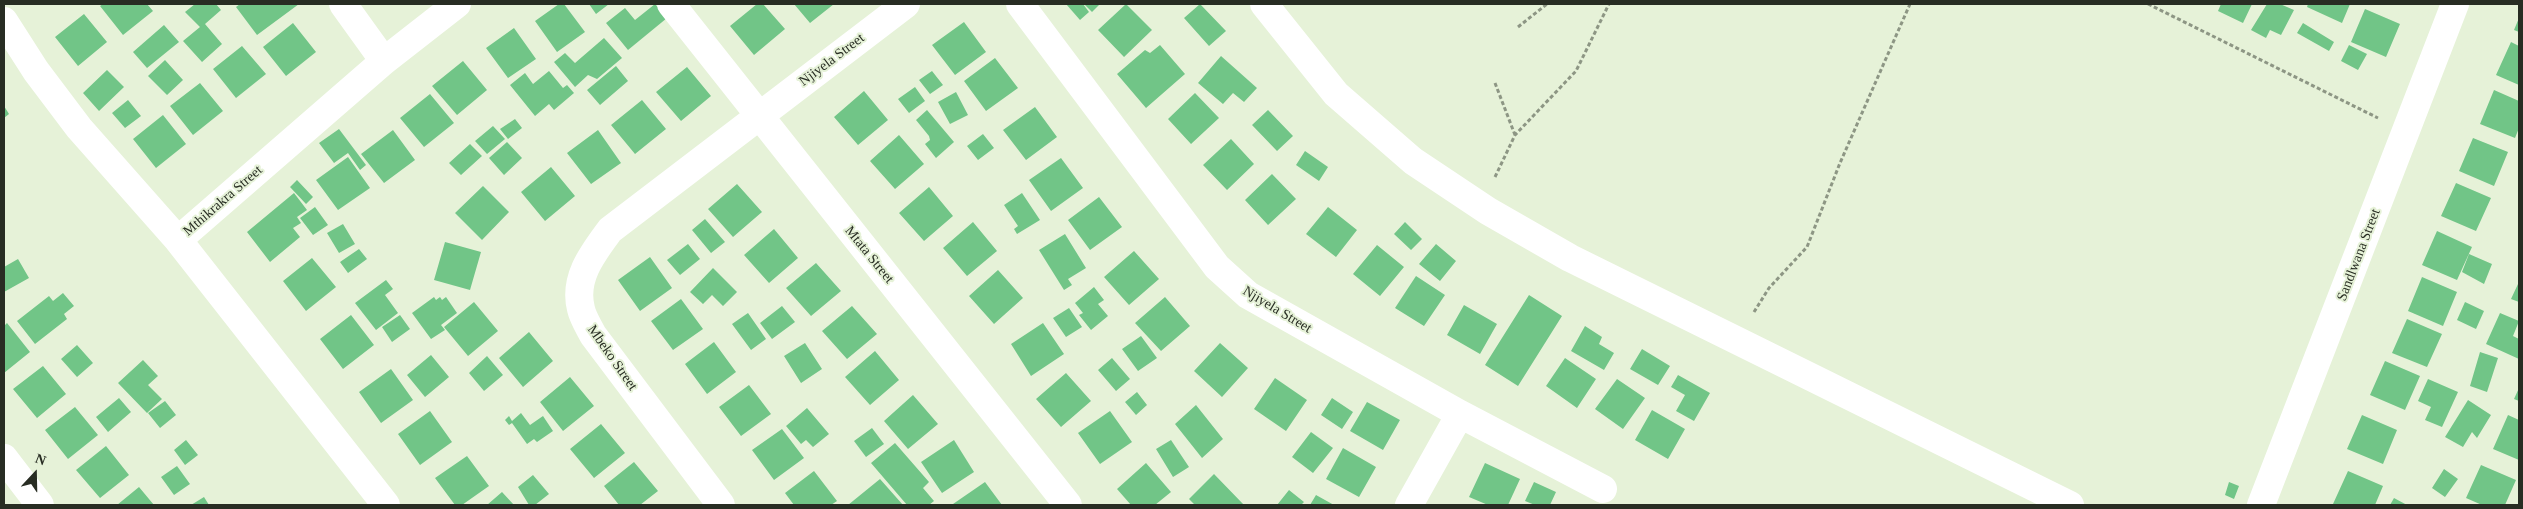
<!DOCTYPE html>
<style>
body{margin:0}
#map{position:relative;width:2523px;height:509px;overflow:hidden;background:#e6f2d8;font-family:"Times New Roman",serif}
canvas{display:block}
.frame{position:absolute;inset:0;border:5px solid #282d23;pointer-events:none}
.north{position:absolute;left:10px;top:449px;width:50px;height:50px;-webkit-text-stroke:4px #e6f2d8;paint-order:stroke;rotate:21deg;font-size:14px;font-weight:700;line-height:20px;text-align:center;color:#282d23}
.north::after{content:'';display:block;margin:auto;width:18px;height:22px;background:#282d23;clip-path:polygon(50% 0,100% 100%,50% 72%,0 100%)}
</style>
<div id="map">
<canvas width="2523" height="509"></canvas>
<div class="frame"></div>
<div class="north">N</div>
</div>
<script>
const ctx = document.querySelector('canvas').getContext('2d');
ctx.lineJoin = 'round';
function paint(path, color) {
  ctx.fillStyle = color;
  ctx.fill(path, 'evenodd');
}
function trace(path, color, width, dash) {
  ctx.strokeStyle = color;
  ctx.lineWidth = width;
  ctx.lineCap = dash ? 'butt' : 'round';
  ctx.setLineDash(dash || []);
  ctx.stroke(path);
}
function drawText(font, color, halo, rows, align = 'center') {
  ctx.font = font + ' "Times New Roman",serif';
  ctx.lineWidth = 4;
  ctx.setLineDash([]);
  ctx.textBaseline = 'middle';
  ctx.strokeStyle = halo;
  ctx.fillStyle = color;
  for (const [text, x, y, turn = 0] of rows) {
    ctx.save();
    ctx.translate(x, y);
    ctx.rotate((+turn || 0) * Math.PI / 180);
    ctx.textAlign = isNaN(turn) ? turn : align;
    if (halo) ctx.strokeText(text, 0, 0);
    ctx.fillText(text, 0, 0);
    ctx.restore();
  }
}
paint(new Path2D(`
 M103 4H147L153 11 123 35 100 6Z
 M195 4H216L221 10 205 24 222 44 202 62 183 41 200 27 185 12Z
 M240 4H299L257 35 236 7Z
 M559 4H564L585 32 557 52 535 21Z
 M589 4H609L596 14Z
 M655 4 667 18 628 50 606 23 625 8 635 20Z
 M757 4H763L785 29 754 55 730 26Z
 M794 4H834L810 23Z
 M1066 4H1083L1089 12 1080 20Z
 M1084 4H1100L1092 12Z
 M1126 4 1152 30 1124 57 1098 30Z
 M1200 4 1226 31 1209 46 1184 18Z
 M2221 4H2252L2243 23 2218 11Z
 M2267 4H2280L2294 10 2281 35 2270 30 2266 38 2251 30Z
 M2308 4H2350L2342 23 2307 7Z
 M2365 9 2400 24 2386 57 2351 42Z
 M84 14 107 42 78 66 55 37Z
 M2519 18V32L2514 30Z
 M964 22 986 52 955 75 932 45Z
 M293 23 316 52 286 76 263 47Z
 M2303 23 2334 42 2329 51 2297 33Z
 M164 25 179 42 147 68 133 52Z
 M514 28 536 59 508 78 486 48Z
 M604 38 622 58 597 79 588 75 575 87 554 62 565 53 575 63Z
 M2511 42 2519 46V85L2496 75Z
 M1160 45 1185 74 1146 108 1117 74 1145 50 1150 53Z
 M2349 45 2367 54 2358 70 2341 61Z
 M242 46 266 74 236 98 213 69Z
 M1221 56 1257 88 1244 102 1233 93 1223 104 1198 83Z
 M995 58 1018 88 986 111 964 81Z
 M165 60 183 80 167 95 148 76Z
 M463 61 487 90 457 115 432 86Z
 M616 66 628 81 600 105 587 90Z
 M687 67 711 96 681 121 656 92Z
 M107 70 124 87 99 111 83 93Z
 M549 71 563 88 567 85 574 93 554 110 549 104 535 116 510 85 525 73 533 84Z
 M932 71 943 85 930 94 919 80Z
 M200 83 223 111 193 135 170 106Z
 M915 87 925 101 909 113 898 99Z
 M2494 90 2519 101V128L2515 138 2480 124Z
 M864 91 888 120 858 145 834 117Z
 M956 92 968 115 950 124 938 102Z
 M1195 93 1219 118 1191 144 1168 119Z
 M430 94 454 123 424 147 400 118Z
 M128 100 141 116 125 128 112 113Z
 M642 100 666 129 635 154 611 125Z
 M4 106 9 114 4 118Z
 M1035 107 1057 137 1026 160 1003 130Z
 M927 110 954 142 936 158 925 144 930 140 929 136 916 120Z
 M1268 110 1293 136 1277 151 1252 125Z
 M163 115 186 144 156 168 133 139Z
 M515 119 522 128 508 139 500 129Z
 M493 126 505 139 487 154 475 141Z
 M339 129 366 165 360 170 348 153 334 163 319 143Z
 M393 130 415 160 384 183 361 154Z
 M598 130 621 163 591 184 567 153Z
 M983 134 994 148 978 160 967 146Z
 M899 135 924 164 895 189 870 161Z
 M2473 138 2508 152 2494 186 2459 171Z
 M1231 139 1254 164 1227 190 1203 165Z
 M507 142 522 158 504 175 489 158Z
 M470 144 482 156 461 175 449 163Z
 M1305 151 1328 167 1319 181 1296 165Z
 M348 157 370 188 338 210 316 180Z
 M1061 158 1083 188 1051 211 1029 180Z
 M551 167 575 196 545 221 521 192Z
 M1272 174 1296 199 1268 225 1245 200Z
 M297 180 313 197 306 204 290 187Z
 M2456 183 2491 198 2476 231 2441 216Z
 M737 184 762 212 733 237 708 209Z
 M483 186 509 212 482 240 455 213Z
 M929 187 953 216 924 241 899 213Z
 M294 193 307 210 297 217 301 223 293 228 300 237 270 262 247 232Z
 M1022 193 1040 220 1017 234 1014 229 1018 226 1004 205Z
 M1099 197 1122 227 1090 250 1068 220Z
 M315 207 328 225 313 235 300 218Z
 M1328 207 1357 230 1336 257 1306 234Z
 M705 219 725 242 711 253 692 230Z
 M973 222 997 251 967 276 943 248Z
 M1405 222 1422 239 1411 250 1394 234Z
 M343 224 355 244 339 253 327 233Z
 M774 229 798 258 769 283 744 255Z
 M2437 231 2472 247 2457 280 2422 265Z
 M1065 234 1086 268 1068 279 1072 285 1064 290 1039 250Z
 M445 242 481 252 470 290 434 280Z
 M688 244 700 259 680 275 667 260Z
 M1436 244 1456 261 1440 281 1419 264Z
 M1377 245 1404 267 1380 296 1353 274Z
 M359 249 367 259 348 273 340 262Z
 M1134 251 1159 279 1129 305 1104 277Z
 M2469 254 2492 264 2484 284 2462 272Z
 M650 257 672 288 640 311 618 280Z
 M312 258 336 287 306 311 283 281Z
 M18 259 29 278 4 292V267Z
 M816 263 841 291 811 316 786 288Z
 M713 268 737 292 723 306 712 295 703 304 690 292Z
 M998 270 1023 298 994 324 969 296Z
 M1416 276 1445 295 1424 326 1395 308Z
 M2422 277 2457 292 2443 326 2408 311Z
 M386 280 393 289 385 295 398 313 376 330 355 303Z
 M2518 284 2519 285V302L2511 299Z
 M1094 287 1104 300 1098 304 1108 316 1091 330 1079 315 1083 313 1075 303Z
 M63 293 74 306 64 314 67 319 35 344 17 321 49 296 53 301Z
 M1529 295 1562 316 1518 386 1485 365Z
 M434 297 436 300 440 297 442 300 446 297 457 313 441 325 445 330 431 339 412 313Z
 M1165 297 1190 326 1161 351 1135 323Z
 M681 299 703 329 673 350 651 321Z
 M474 302 498 331 468 356 444 327Z
 M2465 302 2484 311 2476 329 2457 320Z
 M1464 305 1497 324 1480 354 1447 335Z
 M782 306 795 322 772 339 760 323Z
 M852 306 877 334 847 359 822 331Z
 M1069 308 1082 327 1066 337 1053 318Z
 M748 313 766 339 751 350 732 324Z
 M2500 313 2519 321 2513 336 2519 339V359L2486 344Z
 M351 315 374 345 343 369 320 339Z
 M400 315 410 329 392 342 382 327Z
 M2407 319 2442 334 2427 367 2392 353Z
 M7 323 30 352 4 373V326Z
 M1043 323 1064 354 1031 376 1011 344Z
 M1585 326 1602 337 1599 344 1614 353 1604 370 1571 351Z
 M529 332 553 361 523 387 499 358Z
 M1141 336 1157 358 1138 371 1122 349Z
 M714 342 736 372 707 394 685 364Z
 M805 343 822 369 801 383 784 356Z
 M1220 343 1248 368 1222 397 1194 371Z
 M77 345 93 363 77 377 61 359Z
 M1642 349 1670 366 1658 385 1630 369Z
 M875 351 899 380 870 405 845 377Z
 M2480 352 2498 358 2487 392 2470 386Z
 M431 355 449 377 425 397 407 375Z
 M487 356 503 375 484 391 469 373Z
 M1112 358 1130 379 1116 391 1098 370Z
 M1565 358 1596 379 1577 408 1546 386Z
 M143 360 158 376 148 385 162 399 147 413 118 383Z
 M2385 361 2420 376 2405 410 2370 395Z
 M43 366 66 394 37 418 13 389Z
 M391 369 413 400 381 423 359 392Z
 M1066 373 1091 401 1061 427 1036 399Z
 M1678 375 1710 393 1694 421 1676 411 1685 395 1671 387Z
 M570 377 594 406 563 431 540 402Z
 M1275 378 1307 400 1286 431 1254 409Z
 M1617 379 1645 398 1623 429 1595 409Z
 M2428 379 2458 392 2442 427 2425 420 2431 407 2418 401Z
 M749 385 771 414 741 436 719 407Z
 M2519 388V401L2514 399Z
 M1137 392 1147 405 1136 415 1125 402Z
 M913 395 938 424 908 449 884 421Z
 M119 398 131 412 108 432 96 417Z
 M1332 398 1353 412 1342 429 1321 415Z
 M2468 400 2491 415 2477 438 2472 432 2463 447 2445 437Z
 M165 401 176 415 160 428 148 413Z
 M1367 402 1400 420 1383 450 1350 431Z
 M1196 405 1223 439 1202 458 1175 424Z
 M75 407 98 435 68 459 45 430Z
 M807 408 829 434 813 447 806 440 801 444 786 426Z
 M1652 410 1685 429 1668 459 1635 440Z
 M430 411 452 442 420 465 398 434Z
 M1110 411 1132 442 1100 464 1078 433Z
 M521 413 530 425 543 416 553 431 537 442 534 439 527 444 512 423 509 425 505 420 509 416 512 421Z
 M2362 415 2397 430 2383 464 2347 449Z
 M2508 415 2519 420V460L2493 449Z
 M601 424 625 453 594 478 570 449Z
 M872 428 884 444 866 457 854 441Z
 M782 429 804 458 774 480 752 450Z
 M1311 432 1333 448 1313 473 1292 457Z
 M186 440 198 455 185 465 174 450Z
 M954 440 974 472 942 493 921 462Z
 M1171 440 1189 467 1173 477 1156 449Z
 M895 443 929 482 923 488 934 501 929 505H907L871 463Z
 M106 446 129 475 100 498 76 470Z
 M1343 448 1376 467 1359 497 1326 479Z
 M467 456 489 486 462 505H455L435 478Z
 M634 462 658 491 640 505H619L604 486Z
 M1146 463 1171 492 1155 505H1131L1117 489Z
 M1485 463 1520 479 1508 505H1488L1469 497Z
 M2481 465 2516 480 2505 505H2482L2466 498Z
 M177 466 190 484 174 495 161 477Z
 M2444 469 2458 479 2445 497 2432 488Z
 M814 471 837 501 831 505H794L785 493Z
 M2348 471 2383 486 2375 505 2333 504Z
 M1214 474 1244 505H1195L1189 499Z
 M533 475 549 494 535 505H529L518 487Z
 M880 479 903 505H848Z
 M985 482 1002 505H954L953 504Z
 M1534 482 1556 492 1550 505H1535L1525 501Z
 M2229 482 2239 486 2234 499 2225 495Z
 M139 487 154 505H117Z
 M1289 490 1304 502 1301 505H1277Z
 M502 492 514 505H487Z
 M1316 495 1334 505H1310Z
 M204 497 209 505H191Z
 M2394 498 2407 505H2390Z`), '#71c587');
trace(new Path2D(`
 M2148 4 2378 118
 M1518 27 1547 4
 M1495 83 1515 135
 M1495 177 1515 135 1576 71 1609 4
 M1754 312 1769 288 1807 247 1840 163 1910 4`), '#8d9684', 3, [4, 2.5]);
trace(new Path2D(`
 M343 4 384 61
 M671 4 1068 505
 M1020 4 1217 267 1248 295 1460 414 1603 489
 M1264 4 1336 94 1413 161 1488 211 1570 258 2070 505
 M4 21 36 71 79 128 178 240 386 505
 M178 240 384 61 457 4
 M4 458 40 505
 M721 505 593 335C589 327 583 318 581 309 573 278 593 253 610 230L906 4
 M1409 505 1460 414
 M2261 505 2455 4`), '#fff', 28);
drawText('14px', '#282d23', '#e6f2d8', [
 ["Njiyela Street",832,60,-37],
 ["Mthikrakra Street",223,201,-41],
 ["Mtata Street",869,255,51],
 ["Sandlwana Street",2359,255,-69],
 ["Njiyela Street",1277,310,31],
 ["Mbeko Street",612,358,55]
]);
</script>
